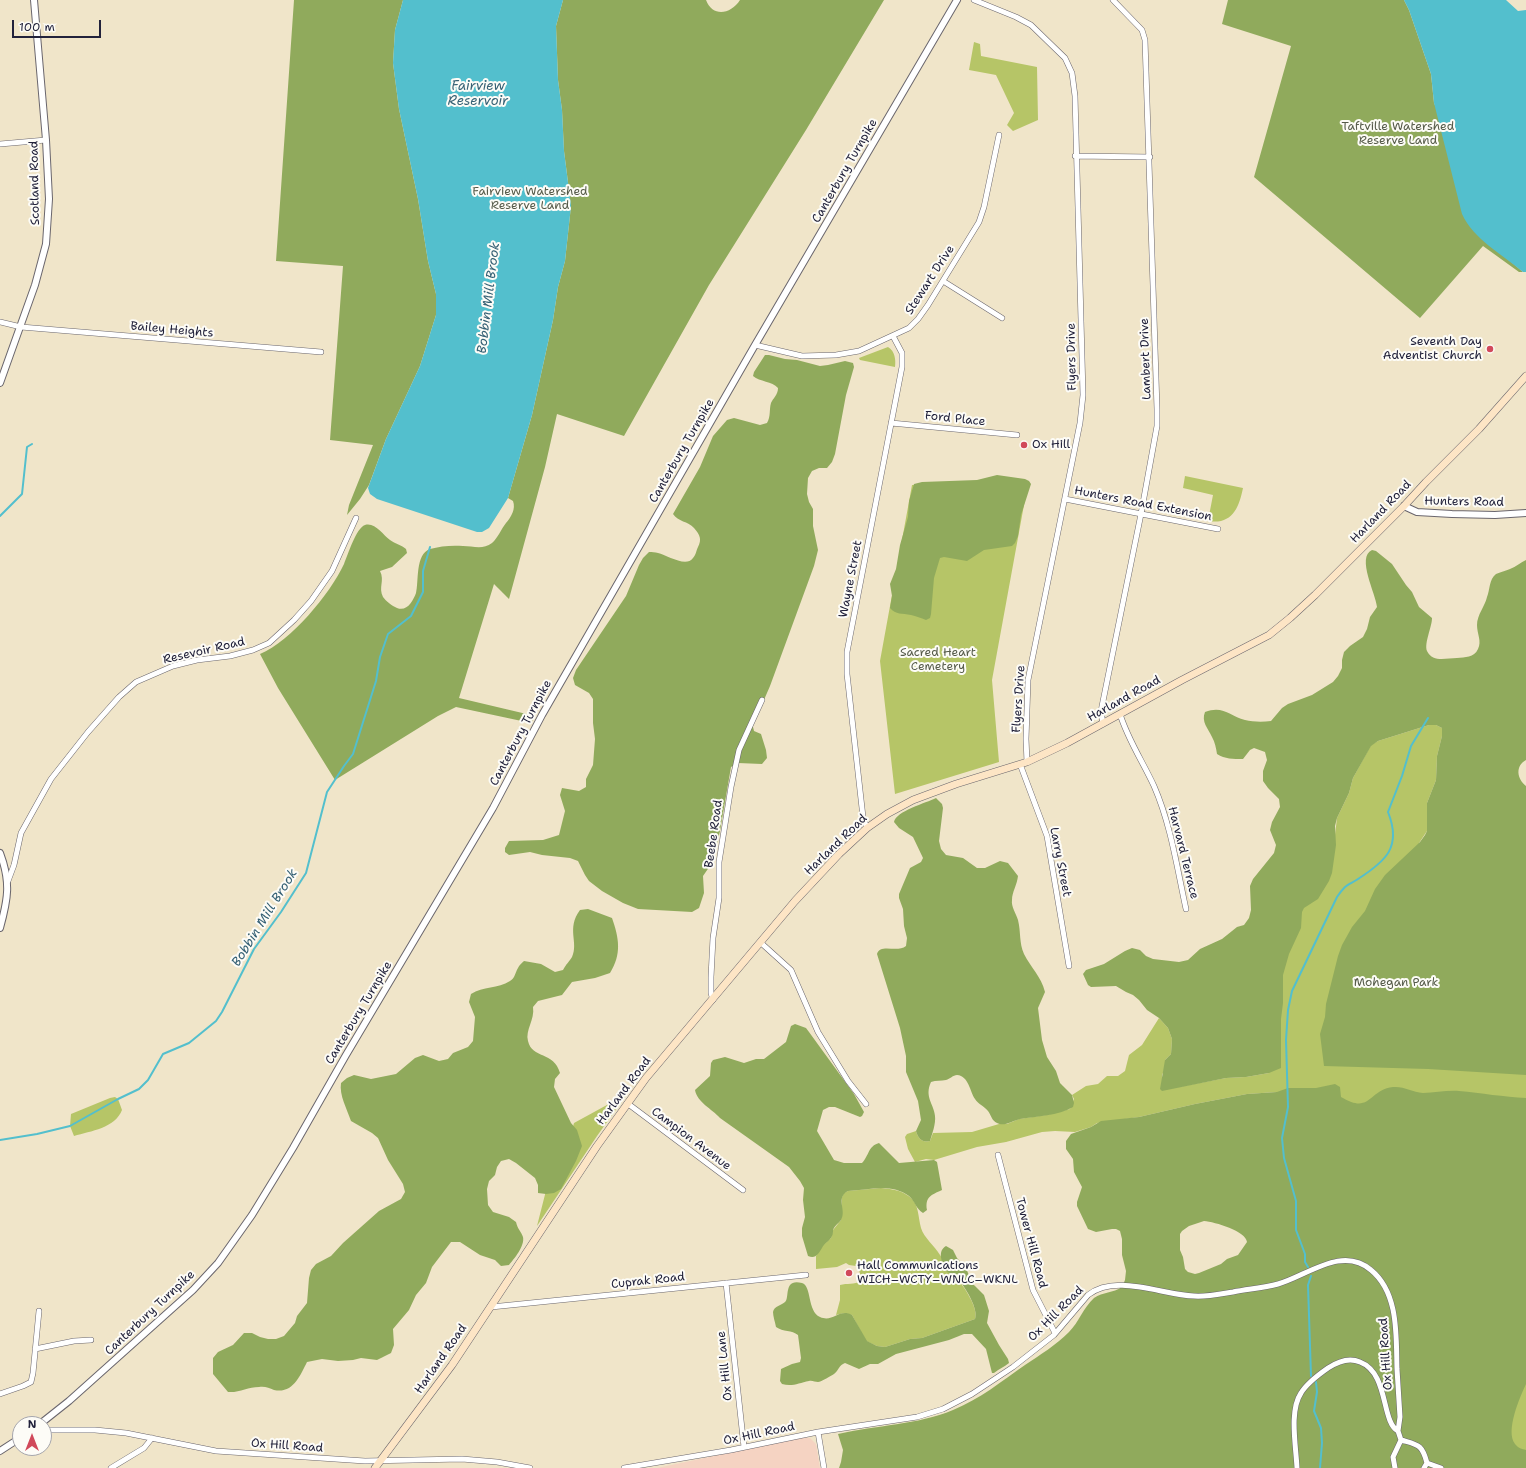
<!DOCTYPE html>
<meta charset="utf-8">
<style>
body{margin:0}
#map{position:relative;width:1526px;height:1468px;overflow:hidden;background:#f0e5c9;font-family:"Shantell Sans",sans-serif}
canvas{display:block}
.north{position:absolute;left:12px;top:1416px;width:40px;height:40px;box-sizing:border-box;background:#fdfcf7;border:1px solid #a5a5ac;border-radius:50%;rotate:0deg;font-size:11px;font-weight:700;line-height:16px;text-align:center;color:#22223b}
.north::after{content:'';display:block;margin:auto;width:14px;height:18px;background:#d1495b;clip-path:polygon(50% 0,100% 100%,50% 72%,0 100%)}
.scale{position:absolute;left:12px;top:20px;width:89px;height:18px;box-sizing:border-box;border:2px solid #22223b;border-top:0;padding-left:5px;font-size:12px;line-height:14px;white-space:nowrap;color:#22223b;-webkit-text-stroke:3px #fdfcf7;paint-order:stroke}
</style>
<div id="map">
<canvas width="1526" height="1468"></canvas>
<div class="north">N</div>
<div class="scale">100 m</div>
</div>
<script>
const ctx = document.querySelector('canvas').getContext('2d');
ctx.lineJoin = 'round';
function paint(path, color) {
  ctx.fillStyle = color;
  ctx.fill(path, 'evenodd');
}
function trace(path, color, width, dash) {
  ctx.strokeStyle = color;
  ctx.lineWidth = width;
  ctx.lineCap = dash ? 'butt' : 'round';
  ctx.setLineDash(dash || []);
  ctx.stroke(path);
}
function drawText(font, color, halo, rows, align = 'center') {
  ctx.font = font + ' "Shantell Sans",sans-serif';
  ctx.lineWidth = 4;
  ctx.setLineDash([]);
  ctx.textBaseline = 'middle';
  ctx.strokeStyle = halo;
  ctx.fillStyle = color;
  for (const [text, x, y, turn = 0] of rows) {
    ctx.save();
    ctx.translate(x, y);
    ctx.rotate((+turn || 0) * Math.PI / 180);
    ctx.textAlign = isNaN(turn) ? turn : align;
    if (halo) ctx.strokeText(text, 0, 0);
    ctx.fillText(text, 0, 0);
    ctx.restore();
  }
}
paint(new Path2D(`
 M804 1437 810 1438 816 1444 820 1468H657Z`), '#f5d3c2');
paint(new Path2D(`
 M974 42 980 44 981 56 1037 67 1038 120 1013 131 1007 125 1014 113 996 75 969 70Z
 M888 347C895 351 896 360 895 367L860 360 859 358Z
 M1185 476 1243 488C1239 508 1232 525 1208 521L1213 495 1183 488Z
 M1028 483 992 680 999 762 895 794 880 661 912 485Z
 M1429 725H1436L1442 728V736L1437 756 1436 780 1427 803V831L1419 843 1526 825V1468L1278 1281 1277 1092 1247 1094 1195 1104 1139 1117 1097 1123 1091 1127 1075 1132 1055 1131 1042 1132 1006 1142 977 1147 934 1160 926 1159 915 1162 908 1149 905 1137 907 1134 916 1131C918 1138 922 1143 930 1141L933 1133 972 1132 999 1124H1007L1019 1119 1046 1115 1070 1109 1074 1099 1072 1095 1086 1086 1098 1084 1107 1076H1118L1125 1071 1129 1055 1142 1045 1159 1018 1168 1028 1172 1039 1171 1054 1165 1060V1068L1162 1075V1090L1226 1078 1246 1077 1269 1073 1263 971 1335 835 1337 818 1349 793 1353 778 1371 745 1378 741Z
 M627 1094 597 1136 537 1226 552 1167 572 1130 574 1123Z
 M115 1097 118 1099 122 1110C115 1128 91 1131 74 1136L70 1126 71 1114 110 1098Z
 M881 1188C891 1189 901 1190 910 1197 919 1204 918 1217 921 1228 924 1238 935 1246 940 1255 943 1259 943 1263 944 1266 946 1273 953 1274 957 1279 964 1286 979 1309 975 1319L922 1338 910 1339 885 1347 877 1346 866 1341 852 1315 844 1313 836 1315 840 1300V1285C847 1283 854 1285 861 1281L859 1269 856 1266 849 1265 846 1263 837 1267 816 1269V1256L822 1246 831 1238 833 1230 841 1220 842 1197 844 1193 848 1191Z`), '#b6c567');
paint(new Path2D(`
 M294 0H403L395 30 393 63 399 109 418 199 428 261 436 294V315L420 366 386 439 369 485 360 499 347 515 349 505 373 445 330 440 343 266 276 261Z
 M563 0H706C713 18 731 14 740 0H884L806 130 709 285 624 436 557 414 545 467 509 599 494 584 459 698 535 716 531 723 456 707 438 716 335 780 278 688 260 654C291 641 330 594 344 564 348 555 356 528 365 525 375 522 383 535 390 540 395 544 402 545 406 549L407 553 392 567 380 571C385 581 378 587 383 597 386 601 392 606 397 608 407 612 413 601 416 593 419 582 415 554 430 549 440 546 453 545 463 546 473 546 483 550 492 543 498 538 501 529 506 523 511 517 516 509 513 501L508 498 532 415 553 320 558 287 565 261 571 206 564 151 562 110 558 80 556 26Z
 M1228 0H1404L1409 10 1431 74 1434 103 1508 259 1523 272H1519L1483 246 1420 318 1254 177 1291 46 1222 24Z
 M765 355H769L785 359 797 360 820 366 828 365 845 361 853 363 854 367 846 395 835 454 832 462 827 468H819L812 471 808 478 807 494 809 502 813 509V526L818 550 814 566 770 686 760 709 752 723 754 731 761 734 766 750 767 758 762 764 738 763 731 767 720 831 712 863 703 876 704 893 699 908 692 912 638 909 623 903 602 891 589 881 585 875 578 861 570 858 542 855 530 852 509 855 505 852V848L509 841 543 840 559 835 565 811 560 795 562 788 579 791 586 787V779L593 765 595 739 593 723V699L589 693 575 685 573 678 576 670 626 596 639 565 643 558 649 552C652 552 655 552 658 553 667 555 686 568 693 558 696 555 696 551 698 547 702 539 700 535 694 528 688 521 678 522 673 514L700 467 713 436 727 420 734 418 760 425 767 423C771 416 769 410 771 403 773 398 778 395 778 388 772 381 760 382 753 376L754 372Z
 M997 475 1025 479 1029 481 1031 484 1021 515 1018 536 1015 543 1012 546 984 550 967 561 944 557 940 558 934 578 931 614 930 618 926 620C921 618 916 616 911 615 902 613 896 615 890 608L892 596 890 584 896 569 900 545 908 517 909 501 914 484 922 482 977 480Z
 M1372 550 1376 551 1392 564 1406 585 1412 592 1419 607 1432 618C1432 627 1424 643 1427 651 1433 663 1446 658 1457 658 1465 657 1474 658 1478 649 1482 641 1477 634 1477 625 1477 615 1485 606 1487 597 1490 590 1489 579 1496 574 1500 572 1506 571 1510 569 1516 567 1521 562 1526 560V760C1515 766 1517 779 1526 786V1075L1428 1069 1324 1066 1320 1034 1325 1017 1326 1004 1338 956 1342 945 1352 927 1365 911 1375 889 1385 875 1420 842 1425 835 1427 831V803L1436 780 1437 756 1442 736V728L1436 725H1429L1378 741 1371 746 1353 778 1349 793 1337 818 1335 826 1336 845 1332 873 1329 881 1318 899 1304 908 1302 912 1301 928 1289 954 1283 975V1003L1281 1019V1068L1269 1073 1246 1077 1226 1078 1162 1091 1160 1089 1165 1060 1171 1054 1172 1039 1168 1028 1159 1018 1147 1010 1139 1000 1133 995 1126 992 1116 986 1091 987 1088 985 1083 974 1086 970 1104 964 1125 951 1132 948 1140 950 1146 956 1153 959 1179 962 1188 960 1200 949 1222 939 1237 927 1244 925 1249 918 1251 910 1250 886 1253 879 1274 853 1276 845 1270 830 1272 822 1280 807 1279 799 1268 788 1263 781V771L1267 760 1265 752 1254 748 1250 750 1243 759C1233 759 1225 759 1217 754 1216 748 1215 742 1212 737 1208 728 1201 722 1205 712 1223 705 1230 716 1245 720 1253 722 1263 722 1271 721L1282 708 1288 704 1312 695 1333 682 1338 676 1342 668V660L1344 652 1350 646 1363 637 1367 629 1370 617 1377 607C1376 594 1356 557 1372 550Z
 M936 798 942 804 943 808 939 841 941 849 946 855 963 858 977 868H985L1000 861 1008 863 1018 876C1017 885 1012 892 1012 900 1011 907 1016 913 1018 920 1021 932 1019 943 1024 954 1031 968 1041 976 1045 992L1038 1008 1042 1040 1047 1057 1056 1071 1060 1083 1072 1095 1074 1103 1073 1107C1058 1116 1037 1116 1020 1119 1012 1121 1004 1127 997 1123 992 1121 991 1115 988 1111 984 1106 978 1104 975 1099 970 1092 969 1076 957 1075 953 1075 950 1079 946 1080 941 1081 936 1080 931 1082 924 1097 934 1104 935 1116 936 1124 932 1134 930 1141 922 1143 918 1138 916 1131L921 1120 918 1101 906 1072V1056L900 1028 877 954C880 943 897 953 906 946L907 938 904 926 903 909 899 898V894L910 868 921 862 923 858 913 837 899 828 894 822C896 811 926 803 936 798Z
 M588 909 612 918C619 938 622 954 610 973L595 978 572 982 562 995 538 1001 533 1007C535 1020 525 1030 528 1041 532 1059 554 1051 560 1073L555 1079 554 1087 571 1123 577 1130 582 1146 576 1161 561 1189 554 1193 546 1194 538 1193V1185L535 1178 516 1163 509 1159 501 1161 497 1167 495 1175 489 1181 487 1189 488 1205 493 1212 509 1217 516 1222C518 1230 521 1231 523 1237 525 1246 514 1259 509 1265L501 1266 495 1260 480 1255 460 1242H451L432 1267 426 1283 416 1295 409 1310 393 1329 394 1345 391 1353 377 1360 361 1358 353 1360 338 1361 322 1359 307 1362C300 1376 293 1394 274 1390 269 1388 265 1386 259 1387 248 1387 239 1393 228 1392L213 1374V1358L218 1352 233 1345 244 1333H252L260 1337 268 1339H276L284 1336 295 1323 297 1316 307 1303 309 1278 311 1270 316 1264 331 1256 343 1243 379 1211 401 1199 405 1192 403 1184 388 1160 378 1138 372 1133 351 1121C347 1109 339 1095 341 1083L347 1078 354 1075 371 1079 396 1074 415 1058 423 1055 439 1061 448 1059 453 1053 468 1047 473 1041 475 1017 469 1002 471 994C483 986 498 989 510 981 515 978 515 973 518 968 519 965 522 963 524 961L541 964 555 972 563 970C566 964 569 962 572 957 579 942 566 929 580 910Z
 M795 1024 806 1028 809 1032 854 1094 864 1112 862 1116 860 1117 835 1107H829L823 1110 817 1131 834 1160 844 1163H862C869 1156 868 1146 879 1143L899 1163 934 1160 937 1162 942 1190C931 1195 925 1197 927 1210L923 1213C916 1209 915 1201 909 1196 892 1183 868 1190 848 1191 835 1198 847 1210 841 1220 839 1223 835 1225 833 1230 833 1232 833 1234 832 1236 830 1241 824 1243 822 1248 818 1254 816 1259 808 1256L802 1236V1228L805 1217 803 1200 804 1188 800 1181 789 1167 720 1118C712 1109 697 1102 695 1090L710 1076 711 1063 713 1060 725 1057 744 1063 756 1059H764L786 1042 791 1026Z
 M1335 1084 1340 1087 1341 1097C1371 1115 1368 1090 1393 1087 1404 1086 1412 1092 1423 1093 1435 1093 1447 1090 1459 1091 1481 1093 1504 1097 1526 1098V1384C1520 1397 1505 1431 1515 1444 1518 1448 1522 1449 1526 1450V1468H839L841 1462 843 1450 838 1434C877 1425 917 1425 953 1410 980 1399 1002 1381 1025 1365 1040 1355 1056 1345 1069 1332 1079 1322 1083 1308 1094 1298 1103 1292 1113 1293 1122 1287L1125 1280 1126 1271 1122 1255V1239L1120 1231 1116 1229H1112L1096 1232 1088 1229 1077 1206V1202L1082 1187 1074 1172 1073 1159 1066 1149V1141L1071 1134 1091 1127 1101 1121 1139 1117 1195 1104 1247 1094 1277 1092 1288 1088H1316ZM1204 1221C1215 1222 1246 1231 1247 1242L1238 1255 1227 1259 1221 1264 1199 1273 1195 1274 1188 1272 1185 1269 1183 1257 1180 1250V1234L1182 1231 1189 1226Z
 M946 1246 953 1250 957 1258 966 1268 972 1283 984 1295 989 1311 987 1323 999 1345 1008 1359 1009 1363C1004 1367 999 1369 994 1373H992L986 1349 972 1334H964L949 1340 896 1354 878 1364H870L859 1369 845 1363C839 1365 839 1370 834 1374 832 1375 821 1382 818 1382 815 1382 812 1380 809 1381 799 1383 792 1387 782 1384L780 1381 781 1369 792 1364 800 1362 801 1358 798 1335C792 1330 783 1332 776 1327 775 1322 773 1316 773 1312 774 1306 782 1305 785 1302 790 1298 783 1278 802 1283 812 1286 807 1311 820 1317 833 1323 839 1308 852 1315L867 1341 877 1346 885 1347 910 1339 922 1338 975 1319C979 1309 965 1287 958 1279 954 1275 949 1274 945 1270 942 1262 937 1251 946 1246Z`), '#90aa5c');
paint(new Path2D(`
 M403 0H563L556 26 558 80 562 110 564 151 571 206 565 261 558 287 553 320 532 415 508 498 489 528 482 532H477L377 499 370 494 368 488 386 439 420 366 436 315V294L428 261 418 199 399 109 393 63 395 30Z
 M1404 0H1506L1518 11 1526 10V272H1523C1502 254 1474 240 1462 214L1434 103 1431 74 1409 10Z`), '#53bfcd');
trace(new Path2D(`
 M0 516 22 494 27 447 32 444
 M0 1140 37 1134 70 1126 118 1099 139 1089 148 1080 163 1054 189 1043 216 1021 222 1012 254 949 281 912 306 873 327 792 344 766 353 754 376 681 380 657 388 634 411 616 423 592V571L430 547
 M1308 1267 1305 1262V1254L1296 1230V1201L1284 1158 1282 1138 1288 1107 1286 1040 1288 1010 1292 991 1337 897C1339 894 1342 890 1345 887 1348 884 1354 882 1358 879 1386 861 1402 847 1388 812L1402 776 1411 746 1428 718
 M1311 1276 1308 1285 1311 1376
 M1316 1382 1317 1392 1314 1411 1321 1428 1322 1443 1320 1468`), '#53bfcd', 2);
const minor = new Path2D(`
 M974 0 1016 17 1031 25 1065 58 1072 73 1075 96 1083 395 1080 423 1028 680 1026 739 1027 762
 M0 144 46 140
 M1075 156 1150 157
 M943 281 1002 318
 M0 322 21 327 321 352
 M755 345 802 356 836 355 859 351 909 328 918 319 928 305 979 222 984 207 999 135
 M891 423 1017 435
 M1065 499 1218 529
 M1120 714C1128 740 1143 762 1154 786 1171 825 1177 868 1186 909
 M1103 724 1101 711 1141 514 1157 426V409L1145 40 1142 30 1113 0
 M1020 764 1047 836 1069 966
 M867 828 863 817 847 674V652L902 367V353L893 336
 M8 881 14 865 21 833 51 779 88 732 119 697 136 682 173 666 197 660 230 656 253 650 269 643 294 620 311 601 332 571 356 518
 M760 942 791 970 818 1032 848 1081 866 1104
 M713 1000 711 993V977L713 938 719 898V862L731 787 739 750 762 700
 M627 1103 743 1190
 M998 1155 1033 1290 1055 1333
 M726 1283 744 1447
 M491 1307 806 1275
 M35 1349 74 1341 91 1340
 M0 1394 23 1386 31 1382 33 1373 39 1311
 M44 1430H95L126 1433 216 1451 365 1461 462 1459 497 1462 530 1468
 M818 1432 824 1468
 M1401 1440C1418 1445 1422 1444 1427 1463
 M1427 1463 1441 1468
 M111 1468 144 1448 152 1438
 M624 1468 731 1450 818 1432 917 1417 943 1409 972 1394 1013 1367 1045 1342 1054 1335 1088 1295C1116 1273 1162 1295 1194 1296 1207 1297 1220 1294 1233 1292 1248 1289 1263 1288 1278 1284 1307 1276 1342 1245 1371 1270 1399 1293 1396 1336 1397 1369 1398 1385 1399 1401 1400 1417L1398 1431
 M1297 1468C1296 1446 1289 1411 1301 1393 1307 1383 1318 1375 1328 1368 1337 1362 1349 1357 1360 1362 1389 1373 1381 1422 1398 1431L1401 1440 1393 1457 1395 1468
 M1424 1468 1427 1463`);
const tertiary = new Path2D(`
 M0 383 35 285 46 244 49 199 46 140 34 0
 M1404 506 1417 512 1452 514 1495 515 1526 513
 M0 853C11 882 8 899 0 928
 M40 1424 69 1401 193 1290 218 1263 252 1215 293 1148 346 1055 493 808 542 715 755 345 957 0
 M0 1451 20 1438`);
const secondary = new Path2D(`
 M375 1468 452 1365 597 1146 646 1078 795 901 839 854 867 828 887 814 913 800 956 784 1027 762 1067 743 1182 680 1269 635 1290 618 1315 595 1404 506 1426 482 1479 429 1526 376`);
trace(minor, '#6a666d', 6);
trace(tertiary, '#6a666d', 8);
trace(secondary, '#6a666d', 8);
trace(minor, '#fff', 5);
trace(tertiary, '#fff', 6);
trace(secondary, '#fde5c5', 7);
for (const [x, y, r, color] of [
 [1490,349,4,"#d1495b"],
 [1024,445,4,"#d1495b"],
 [849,1273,4,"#d1495b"]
]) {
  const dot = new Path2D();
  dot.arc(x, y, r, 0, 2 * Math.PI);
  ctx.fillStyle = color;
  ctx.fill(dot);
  trace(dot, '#fdfcf7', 1.5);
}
drawText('12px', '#565b4a', '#fdfcf7', [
 ["Taftville Watershed",1398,127],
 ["Reserve Land",1398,141],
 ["Fairview Watershed",530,192],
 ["Reserve Land",530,206],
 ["Sacred Heart",938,653],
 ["Cemetery",938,667],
 ["Mohegan Park",1396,983]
]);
drawText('12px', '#22223b', '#fdfcf7', [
 ["Canterbury Turnpike",845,171,-60],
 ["Scotland Road",35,183,-91],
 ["Stewart Drive",930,280,-57],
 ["Bailey Heights",172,330,5],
 ["Flyers Drive",1072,357,-91],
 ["Lambert Drive",1146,359,-92],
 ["Ford Place",955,419,6],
 ["Canterbury Turnpike",682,451,-60],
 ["Hunters Road",1464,502,1],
 ["Hunters Road Extension",1143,504,11],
 ["Harland Road",1381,512,-46],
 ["Wayne Street",851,579,-79],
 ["Resevoir Road",204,651,-13],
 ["Flyers Drive",1019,699,-86],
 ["Harland Road",1124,699,-29],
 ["Canterbury Turnpike",521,733,-62],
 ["Beebe Road",714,834,-82],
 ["Harland Road",836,845,-44],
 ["Harvard Terrace",1183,853,76],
 ["Larry Street",1060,862,79],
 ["Canterbury Turnpike",359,1013,-59],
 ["Harland Road",624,1091,-53],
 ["Campion Avenue",691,1139,37],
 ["Tower Hill Road",1031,1243,75],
 ["Cuprak Road",648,1281,-6],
 ["Canterbury Turnpike",150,1313,-43],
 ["Ox Hill Road",1056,1314,-45],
 ["Ox Hill Road",1386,1354,-94],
 ["Harland Road",441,1359,-55],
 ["Ox Hill Lane",725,1366,-96],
 ["Ox Hill Road",759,1434,-12],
 ["Ox Hill Road",287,1446,4]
]);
drawText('12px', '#22223b', '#fdfcf7', [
 ["Seventh Day",1482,342,"right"],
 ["Adventist Church",1482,356,"right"],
 ["Ox Hill",1032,445],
 ["Hall Communications",857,1266],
 ["WICH–WCTY–WNLC–WKNL",857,1280]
], 'left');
drawText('italic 13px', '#366175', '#fdfcf7', [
 ["Fairview",478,87],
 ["Reservoir",478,102],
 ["Bobbin Mill Brook",489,298,-83],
 ["Bobbin Mill Brook",265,918,-58]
]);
</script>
